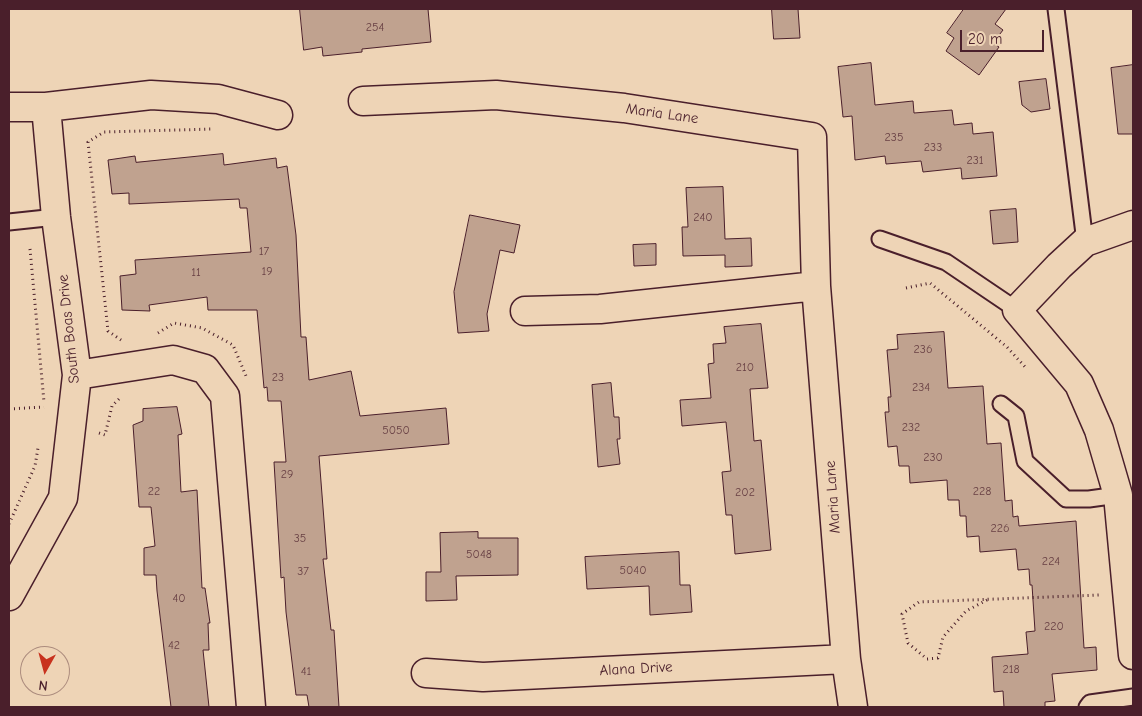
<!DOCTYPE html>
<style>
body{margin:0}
#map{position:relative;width:1142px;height:716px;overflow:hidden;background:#eed4b6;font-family:"Comic Neue",sans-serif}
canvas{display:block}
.frame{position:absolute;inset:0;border:10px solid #4a1f2b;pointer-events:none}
.north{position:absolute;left:20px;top:646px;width:50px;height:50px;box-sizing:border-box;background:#eed4b6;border:1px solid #ac8c7e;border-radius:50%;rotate:187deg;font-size:14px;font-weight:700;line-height:20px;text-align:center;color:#4a1f2b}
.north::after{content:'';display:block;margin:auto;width:18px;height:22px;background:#c8321e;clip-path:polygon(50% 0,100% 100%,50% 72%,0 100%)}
.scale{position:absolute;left:960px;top:30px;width:84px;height:22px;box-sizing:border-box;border:2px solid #4a1f2b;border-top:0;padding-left:6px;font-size:15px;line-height:18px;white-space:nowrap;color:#4a1f2b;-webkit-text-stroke:4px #eed4b6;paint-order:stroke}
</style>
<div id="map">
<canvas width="1142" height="716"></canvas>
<div class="frame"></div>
<div class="north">N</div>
<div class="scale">20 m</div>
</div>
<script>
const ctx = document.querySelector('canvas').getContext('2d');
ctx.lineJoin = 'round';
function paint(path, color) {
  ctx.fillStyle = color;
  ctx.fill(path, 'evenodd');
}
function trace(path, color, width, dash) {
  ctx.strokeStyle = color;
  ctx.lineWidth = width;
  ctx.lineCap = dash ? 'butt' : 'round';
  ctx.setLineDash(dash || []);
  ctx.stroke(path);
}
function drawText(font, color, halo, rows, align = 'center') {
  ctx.font = font + ' "Comic Neue",sans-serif';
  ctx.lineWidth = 4;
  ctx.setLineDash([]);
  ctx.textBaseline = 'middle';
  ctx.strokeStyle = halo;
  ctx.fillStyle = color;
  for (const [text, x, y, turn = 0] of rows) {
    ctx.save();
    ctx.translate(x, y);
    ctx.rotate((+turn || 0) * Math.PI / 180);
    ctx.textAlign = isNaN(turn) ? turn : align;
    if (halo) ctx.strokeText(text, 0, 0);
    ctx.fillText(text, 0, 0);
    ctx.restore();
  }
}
const building = new Path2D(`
 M300 9H428L431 42 362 49V52L323 56 322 47 304 50Z
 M772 9H798L800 38 774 39Z
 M964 9H1006L995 24 1003 30 993 43 999 47 979 75 946 51 954 38 947 33Z
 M871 63 875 105 913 101 914 113 952 110 954 125 972 123 973 134 993 132 997 176 962 179 961 168 923 172 921 161 886 164 885 156 855 160 852 116 843 117 838 67Z
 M1133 65V134H1118L1111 68Z
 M1046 79 1050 109 1031 112 1022 105 1019 82Z
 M223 154 224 165 276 158 277 168 287 166 296 235 301 337H306L309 380 351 371 360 416 446 408 449 444 319 456 327 559H323L331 630H334L339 707H309L307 695H296L286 612 284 577 281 578 274 462H286L281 401H268L267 387 264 388 257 310H208L207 297 149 305 150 311 122 310 120 276 136 274 135 260 251 252 247 208H240L239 199 129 204V193L112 194 108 160 135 156 136 162Z
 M723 187 725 239 751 238 752 266 725 267V255L683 256 682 227H688L686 188Z
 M1016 209 1018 242 993 244 990 211Z
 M470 215 520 225 514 253 500 250 487 314 489 331 458 333 454 292Z
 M656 244V265L634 266 633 245Z
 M761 324 768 388 750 389 754 441 761 440 771 550 735 554 732 515H726L722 472 731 471 726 422 682 426 680 400 711 398 708 364 714 363 713 344 726 343 724 327Z
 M944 332 948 388 983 386 987 444 1001 443 1005 501 1012 500 1013 517 1018 516 1019 526 1076 521 1084 648 1096 647 1097 670 1052 674 1055 701 1045 702V707H1004L1003 691 994 692 992 657 1028 654 1026 632 1035 631 1032 585H1030L1029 569 1018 570 1016 549 980 552 979 536 967 537 966 516H960L959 500H948L947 480 910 483 909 466H899L897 446 888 447 885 412H889L888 397H891L887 350 898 349 897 335Z
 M611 383 614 417H619L620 439H617L620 464 598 467 592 385Z
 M177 407 182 434 178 435 181 492 197 490 202 588H205L210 623H208L209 650H203L209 707H171L157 591 156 575H144V548L155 546 151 507H139L133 425 143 421V409Z
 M478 532V538H518V575L456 576 457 600 426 601V572H441L440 533Z
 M679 552 680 585H690L692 612 650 615 649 586 587 589 585 557Z`);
paint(building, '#c0a28f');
trace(building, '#4a1f2b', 1);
const lane = new Path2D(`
 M1056 9 1085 242
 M9 222 56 217
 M880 239 946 262 1017 310
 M1001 404 1016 416 1025 461 1066 499H1089L1118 495
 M1087 707 1090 703 1133 697`);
const street = new Path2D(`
 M363 101 496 95 624 108 812 137 816 286 846 659 853 707
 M9 107H46L151 95 218 99 278 115
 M1133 225 1085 242 1059 266 1017 310 1079 384 1099 430 1118 495 1133 655
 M525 311 600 309 816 286
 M77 375 173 360 205 369 225 396 251 707
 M9 596 63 498 77 375 56 217 46 107
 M426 673 483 677 846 659`);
trace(lane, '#4a1f2b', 19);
trace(street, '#4a1f2b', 31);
trace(new Path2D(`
 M30 249 44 402
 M906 288 930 283 1007 347 1026 368
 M158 333 174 323 202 328 233 345 246 376
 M121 340 108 331 88 142 104 132 213 129
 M9 409 44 407
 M99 433 105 435 112 406 121 397
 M9 524 35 466 38 448
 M987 600 966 611 943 637 938 658 927 659 908 643 902 614 919 602 1099 595`), '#4a1f2b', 3, [1, 4]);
trace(lane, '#eed4b6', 15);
trace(street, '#eed4b6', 28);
drawText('12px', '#684044', null, [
 ["254",375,28],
 ["235",894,138],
 ["233",933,148],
 ["231",975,161],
 ["240",703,218],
 ["17",264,252],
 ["19",267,272],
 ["11",196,273],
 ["236",923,350],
 ["210",745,368],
 ["23",278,378],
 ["234",921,388],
 ["232",911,428],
 ["5050",396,431],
 ["230",933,458],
 ["29",287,475],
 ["22",154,492],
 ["228",982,492],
 ["202",745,493],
 ["226",1000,529],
 ["35",300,539],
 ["5048",479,555],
 ["224",1051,562],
 ["5040",633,571],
 ["37",303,572],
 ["40",179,599],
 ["220",1054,627],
 ["42",174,646],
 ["218",1011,670],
 ["41",306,672]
]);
drawText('15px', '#4a1f2b', '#eed4b6', [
 ["Maria Lane",662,114,8],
 ["South Boas Drive",69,329,-96],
 ["Maria Lane",833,497,-94],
 ["Alana Drive",636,669,-3]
]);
</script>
